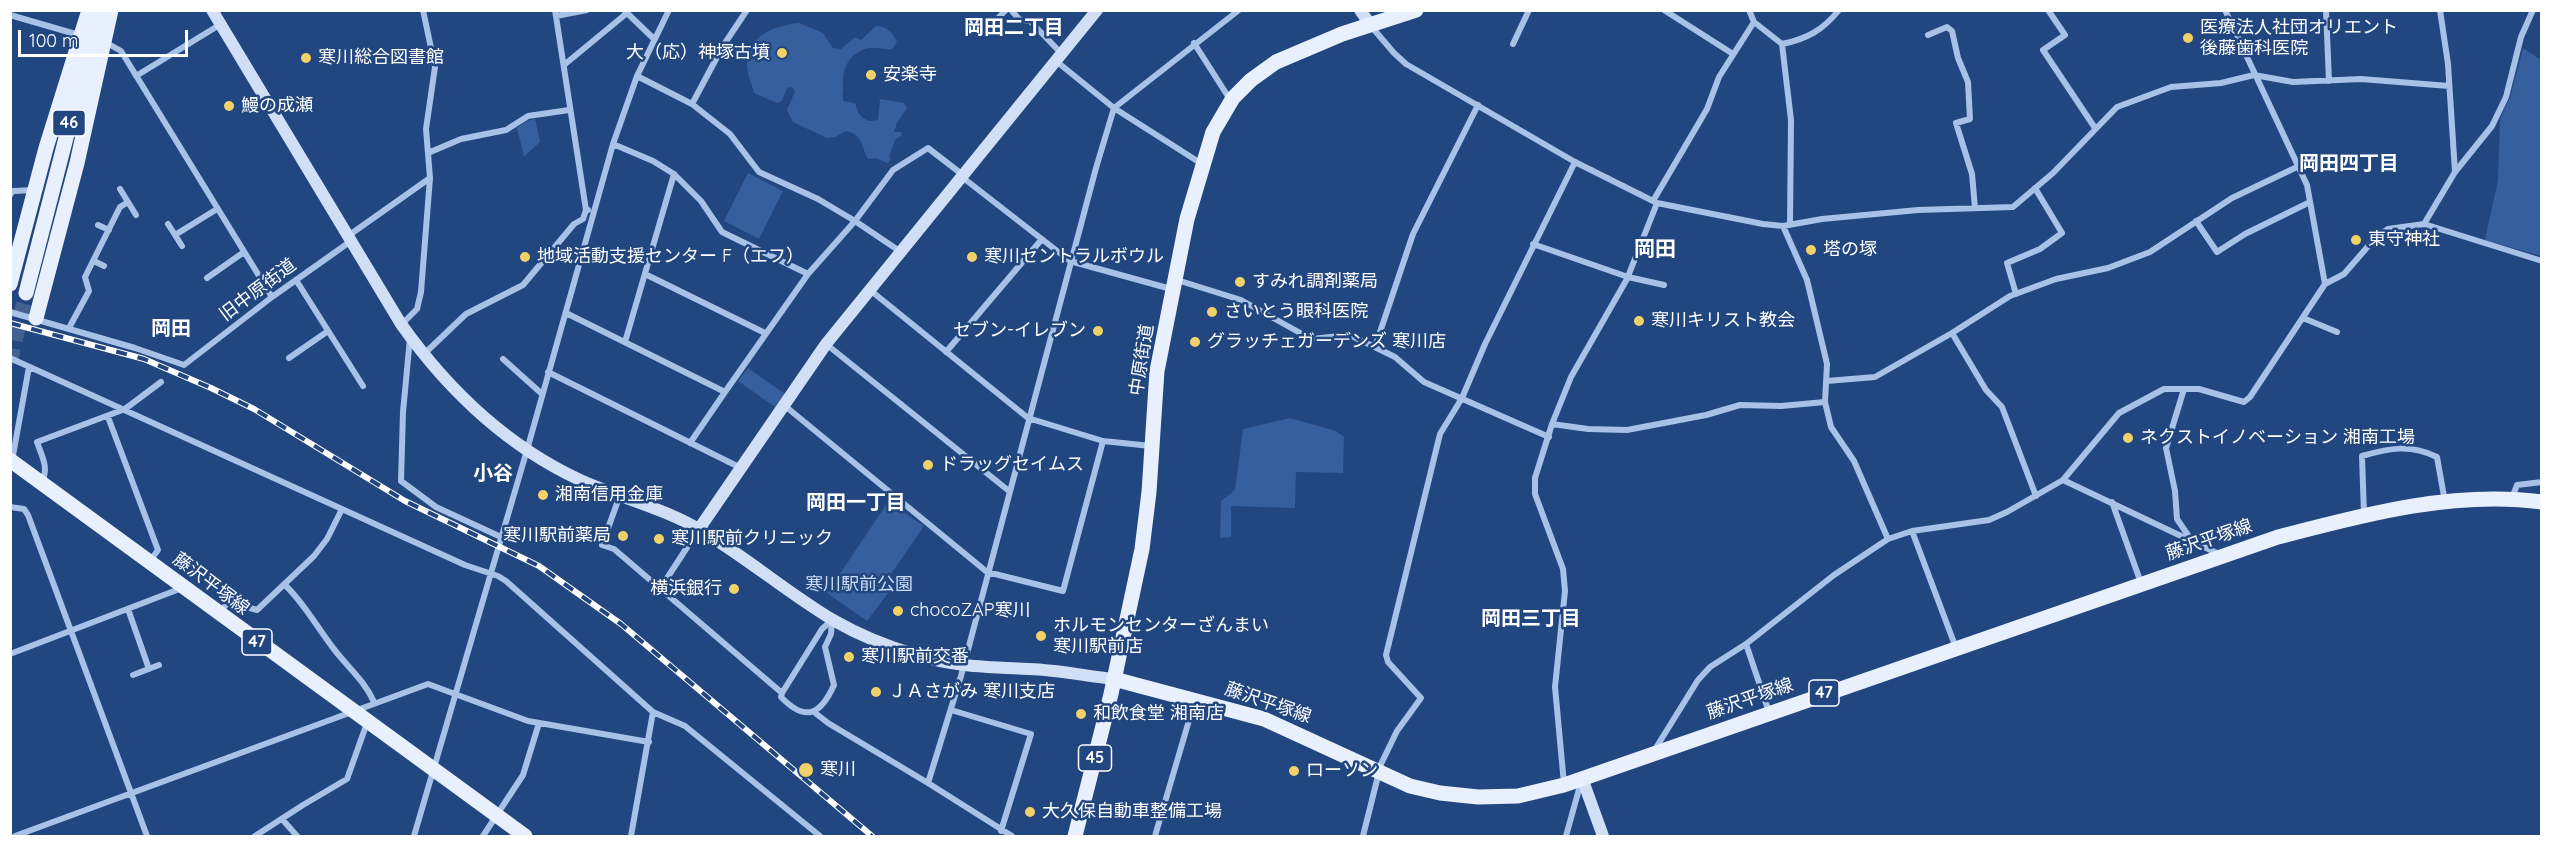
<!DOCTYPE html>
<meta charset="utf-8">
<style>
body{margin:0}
#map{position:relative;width:2552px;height:847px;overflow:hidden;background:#22467f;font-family:Quicksand,sans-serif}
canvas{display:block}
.frame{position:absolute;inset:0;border:12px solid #fff;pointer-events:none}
.scale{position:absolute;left:18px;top:30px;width:170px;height:27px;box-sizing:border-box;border:3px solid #fff;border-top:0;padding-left:8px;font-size:18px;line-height:21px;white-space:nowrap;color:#fff;-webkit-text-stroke:4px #22467f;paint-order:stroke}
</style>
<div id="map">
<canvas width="2552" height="847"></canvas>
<div class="frame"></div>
<div class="scale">100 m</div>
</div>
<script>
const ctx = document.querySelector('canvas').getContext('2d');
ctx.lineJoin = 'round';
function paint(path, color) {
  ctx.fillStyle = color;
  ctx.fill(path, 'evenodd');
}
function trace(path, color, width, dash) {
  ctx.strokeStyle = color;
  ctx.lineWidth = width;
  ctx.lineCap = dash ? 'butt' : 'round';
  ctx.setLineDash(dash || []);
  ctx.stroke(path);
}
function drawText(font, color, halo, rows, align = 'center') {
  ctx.font = font + ' Quicksand,"Noto Sans JP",sans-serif';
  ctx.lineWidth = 5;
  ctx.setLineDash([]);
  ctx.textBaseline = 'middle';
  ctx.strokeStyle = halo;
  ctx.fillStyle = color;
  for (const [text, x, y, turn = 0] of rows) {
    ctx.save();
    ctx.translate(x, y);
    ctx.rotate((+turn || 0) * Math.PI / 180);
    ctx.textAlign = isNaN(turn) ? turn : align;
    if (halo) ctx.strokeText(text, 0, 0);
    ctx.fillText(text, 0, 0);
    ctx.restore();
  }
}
paint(new Path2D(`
 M799 23 823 33 833 48 841 49 855 37 861 40 876 26C887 26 893 33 897 42L892 49C884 50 876 47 869 48 848 53 842 69 843 87 844 93 841 94 844 101L855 103 859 114 863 118 869 121 878 120 880 99 904 103 907 108 897 123 894 132H901L902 135 895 140 889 157 891 160 887 163 876 158 868 159C861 147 864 135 846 131L835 137 827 138 793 122 787 110 795 91 792 87 787 88 782 101 777 103 754 93C752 84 747 75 747 65 746 37 774 25 799 23Z
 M2523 48 2541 60V256L2485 240 2498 180 2500 119 2510 98Z
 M535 119 540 142 524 157 517 128 527 121Z
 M748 173 783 191 759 239 724 221Z
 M748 368 785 394 775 407 738 381Z
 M1290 418 1336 431 1344 437 1343 473 1296 472 1295 508 1231 506V537L1220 538 1221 501 1235 490 1243 429Z
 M888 502 924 526 882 587 889 592 867 621 827 593Z`), '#355f9d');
trace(new Path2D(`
 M10 363 26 293`), '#436292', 15, [15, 8]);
trace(new Path2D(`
 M555 10 586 210H588
 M1011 10 1020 20 1030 21 1061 53
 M1664 10 1733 54
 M2048 10 2065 35 2043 50 2095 128
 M2225 10 2307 185 2325 284
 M2326 10 2329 81
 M2440 10 2448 64 2455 172
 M625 11 654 39
 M10 15 79 35
 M556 16 587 10
 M998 18 1006 10
 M1754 22 1782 44 1791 120 1790 224
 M1370 25 1394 53 1406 64 1575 162 1657 203 1763 224 1783 226 1822 219 1918 210 2013 207 2053 173 2117 107 2171 87 2221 83 2254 75 2293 82 2361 79 2449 86
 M1928 35 1947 27 1952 31 1958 58 1968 82 1970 119 1956 123 1972 174 1975 208
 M105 42 121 51 272 297
 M1194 43 1231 101
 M1513 44 1529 10
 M1782 44C1807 39 1823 30 1839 10
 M1056 61 1114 108 1202 164
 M564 65 627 13
 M136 76 221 24
 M637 76 692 104 730 134 759 172 818 199 855 221 893 170 928 148 963 175
 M692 104 723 46 747 10
 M613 144 653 161 674 174 701 201 722 232 808 274
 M428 153 461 139 506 130 528 116 569 110
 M962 177 1070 261 1171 289
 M120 189 136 215
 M10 195 13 191 34 190
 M1653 201 1707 109 1719 77 1754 22 1749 10
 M2196 221 2217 252 2245 234 2310 202
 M168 224 182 246
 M2424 224 2455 172 2492 126 2506 97 2521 37 2533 10
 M98 225 109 230
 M1783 226 1807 280 1827 364 1825 402 1831 427 1854 461 1888 539
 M175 235 217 209
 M348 236 430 178
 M1533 244 1628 277 1664 285
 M94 261 104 266
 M645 274 765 333
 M207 278 244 252
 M296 280 363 386
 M1177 280 1241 300 1311 339 1350 335 1395 357 1424 382 1549 437
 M870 290 1028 418 1103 441 1151 446
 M2016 294 2007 263 2040 249 2062 233 2035 188
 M10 312 135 348 184 365 272 297 351 241
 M566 313 725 392 808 274 855 221 901 252
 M2303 318 2337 332
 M402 324 417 309 421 292 430 178 426 129 435 67 423 10
 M69 328 89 291 85 277 120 207 128 202
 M1952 333 1986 390 2002 407 2036 496
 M410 338 403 412 401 481 436 507 501 537
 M625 342 674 174
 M826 344 1009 491
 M1375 347 1413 234 1478 105
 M946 352 1042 239
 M424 354 466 314 523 285 574 224 583 219 586 210
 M10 358 465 565 498 576 506 581 653 712 685 726 820 836
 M289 358 328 331
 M503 359 542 394
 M548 372 741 468
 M1827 381 1875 377 1952 333 2010 296 2056 279 2108 268 2150 252 2232 198 2297 167
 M2184 389 2166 448 2175 491 2177 519 2192 541
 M785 406 987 572 1063 591 1103 441
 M108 417 158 550 150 561
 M1552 424 1588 429 1627 430 1706 415 1740 405 1781 406 1825 402
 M690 443 725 392
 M12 461 29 367
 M2063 480 2219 554
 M42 482C49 467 42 457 37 442L125 409 161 382
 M620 495 602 545 614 549 782 693
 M2512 498 2517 485 2542 482
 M2112 502 2141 583
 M10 507 24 509 28 515 147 836
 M2364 514 2362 456C2390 448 2410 444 2437 457L2445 502
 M1912 531 1956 648
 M285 585C306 605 319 631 337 653 351 670 365 682 374 702
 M660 589 699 529
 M128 609 149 669
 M219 612 229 602 257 610 314 556 327 539 342 509
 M832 620 831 634 825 647 834 685C821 714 806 723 781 697L782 693 822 629Z
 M1746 644 1769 712
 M10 654 182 588
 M133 675 159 665
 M951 710 1031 734 1001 831
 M814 712 828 723 928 783
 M1654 751 1698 680 1710 667 1746 644 1834 575 1888 539 1912 531 1989 520 2007 512 2063 480 2119 413 2164 389H2199L2244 402 2250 397 2325 284 2344 274 2377 236 2388 229 2424 224 2542 261
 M1564 784 1555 687 1565 591 1563 569 1535 494V478L1552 424 1571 377 1627 279 1657 203
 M282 819 297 836
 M15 836 428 684 528 721 649 742
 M255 836 303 805 347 779 367 723
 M414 836 527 450 613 144 637 76 669 10
 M483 836 523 775 539 723
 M631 836 653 712
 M1012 836 928 783 961 676 1096 168 1114 108 1239 10
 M1155 836 1195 700
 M1363 836 1381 764 1397 731 1421 698 1388 662 1386 655 1440 434 1462 398 1485 344 1575 162
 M1566 836 1581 782`), '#a7c1e7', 6);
trace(new Path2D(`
 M212 10 401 324C448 390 507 446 580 480 620 498 664 508 702 531 747 558 788 593 833 620 859 635 888 647 917 655 954 667 991 667 1029 669 1058 670 1086 676 1114 679
 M1360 10 1370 24
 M699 529 826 344 1097 10
 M1582 778 1603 836`), '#d1dff6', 12);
trace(new Path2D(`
 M10 284 46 148 89 10
 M26 293 99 10
 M36 318 77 163 111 10
 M10 460 525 836
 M1114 679 1264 719 1410 786 1440 793 1478 797 1518 796 1564 785 2278 537C2362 515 2453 490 2542 502
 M1075 836 1111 694 1142 549 1149 492 1157 371 1187 219 1213 132 1233 98 1251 80 1276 62 1342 34 1416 10`), '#e8f0fd', 15);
const rail = new Path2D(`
 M10 323 144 359 211 388 254 409 405 501 539 566 621 624 872 836`);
trace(rail, '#fff', 6);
trace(rail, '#22467f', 4, [11]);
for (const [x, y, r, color] of [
 [2188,38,6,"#f3d169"],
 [782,53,6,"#f3d169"],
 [306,58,6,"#f3d169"],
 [871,75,6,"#f3d169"],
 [229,106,6,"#f3d169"],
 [2356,240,6,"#f3d169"],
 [1811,250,6,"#f3d169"],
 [525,257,6,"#f3d169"],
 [972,257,6,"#f3d169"],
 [1240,282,6,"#f3d169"],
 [1212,312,6,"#f3d169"],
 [1639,321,6,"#f3d169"],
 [1098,331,6,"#f3d169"],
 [1195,342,6,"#f3d169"],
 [2128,438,6,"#f3d169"],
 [928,465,6,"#f3d169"],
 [543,495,6,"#f3d169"],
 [623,536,6,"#f3d169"],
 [659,539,6,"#f3d169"],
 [734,589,6,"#f3d169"],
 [898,611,6,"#f3d169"],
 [1041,636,6,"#f3d169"],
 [849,657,6,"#f3d169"],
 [876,692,6,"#f3d169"],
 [1081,714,6,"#f3d169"],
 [806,770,8,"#f3d169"],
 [1294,771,6,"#f3d169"],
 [1030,812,6,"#f3d169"]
]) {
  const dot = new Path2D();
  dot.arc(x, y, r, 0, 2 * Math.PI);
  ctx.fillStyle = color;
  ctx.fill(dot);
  trace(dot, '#22467f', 2);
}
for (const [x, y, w] of [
 [69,123,33],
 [257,642,30],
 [1824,693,30],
 [1095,758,33]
]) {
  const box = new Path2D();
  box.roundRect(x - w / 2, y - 13, w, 26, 4.5);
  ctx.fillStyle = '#22467f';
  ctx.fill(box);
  trace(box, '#fff', 1.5);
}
drawText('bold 16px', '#fff', null, [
 ["46",69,123],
 ["47",257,642],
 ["47",1824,693],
 ["45",1095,758]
]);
drawText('18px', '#fff', '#22467f', [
 ["医療法人社団オリエント",2200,28],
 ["後藤歯科医院",2200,49],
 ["大（応）神塚古墳",770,53,"right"],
 ["寒川総合図書館",318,58],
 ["安楽寺",883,75],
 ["鰻の成瀬",241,106],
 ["東守神社",2368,240],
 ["塔の塚",1823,250],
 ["地域活動支援センター F（エフ）",537,257],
 ["寒川セントラルボウル",984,257],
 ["すみれ調剤薬局",1252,282],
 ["さいとう眼科医院",1224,312],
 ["寒川キリスト教会",1651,321],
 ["セブン-イレブン",1086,331,"right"],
 ["グラッチェガーデンズ 寒川店",1207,342],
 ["ネクストイノベーション 湘南工場",2140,438],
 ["ドラッグセイムス",940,465],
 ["湘南信用金庫",555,495],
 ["寒川駅前薬局",611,536,"right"],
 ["寒川駅前クリニック",671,539],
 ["横浜銀行",722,589,"right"],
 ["chocoZAP寒川",910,611],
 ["ホルモンセンターざんまい",1053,626],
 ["寒川駅前店",1053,647],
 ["寒川駅前交番",861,657],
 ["ＪＡさがみ 寒川支店",888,692],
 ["和飲食堂 湘南店",1093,714],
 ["寒川",820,770],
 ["ローソン",1306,771],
 ["大久保自動車整備工場",1042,812]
], 'left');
drawText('18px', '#fff', '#22467f', [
 ["旧中原街道",258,290,-37],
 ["中原街道",1142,360,-81],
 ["藤沢平塚線",2209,540,-19],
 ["藤沢平塚線",211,584,37],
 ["藤沢平塚線",1750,699,-19],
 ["藤沢平塚線",1268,703,19]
]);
drawText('18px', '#cadcf5', '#22467f', [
 ["寒川駅前公園",859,585]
]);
drawText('bold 20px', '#fff', '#22467f', [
 ["岡田二丁目",1014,28],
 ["岡田四丁目",2349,164],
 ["岡田",171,329],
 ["小谷",493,474],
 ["岡田一丁目",856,503],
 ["岡田三丁目",1531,619]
]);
drawText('bold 21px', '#fff', '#22467f', [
 ["岡田",1655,250]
]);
</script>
